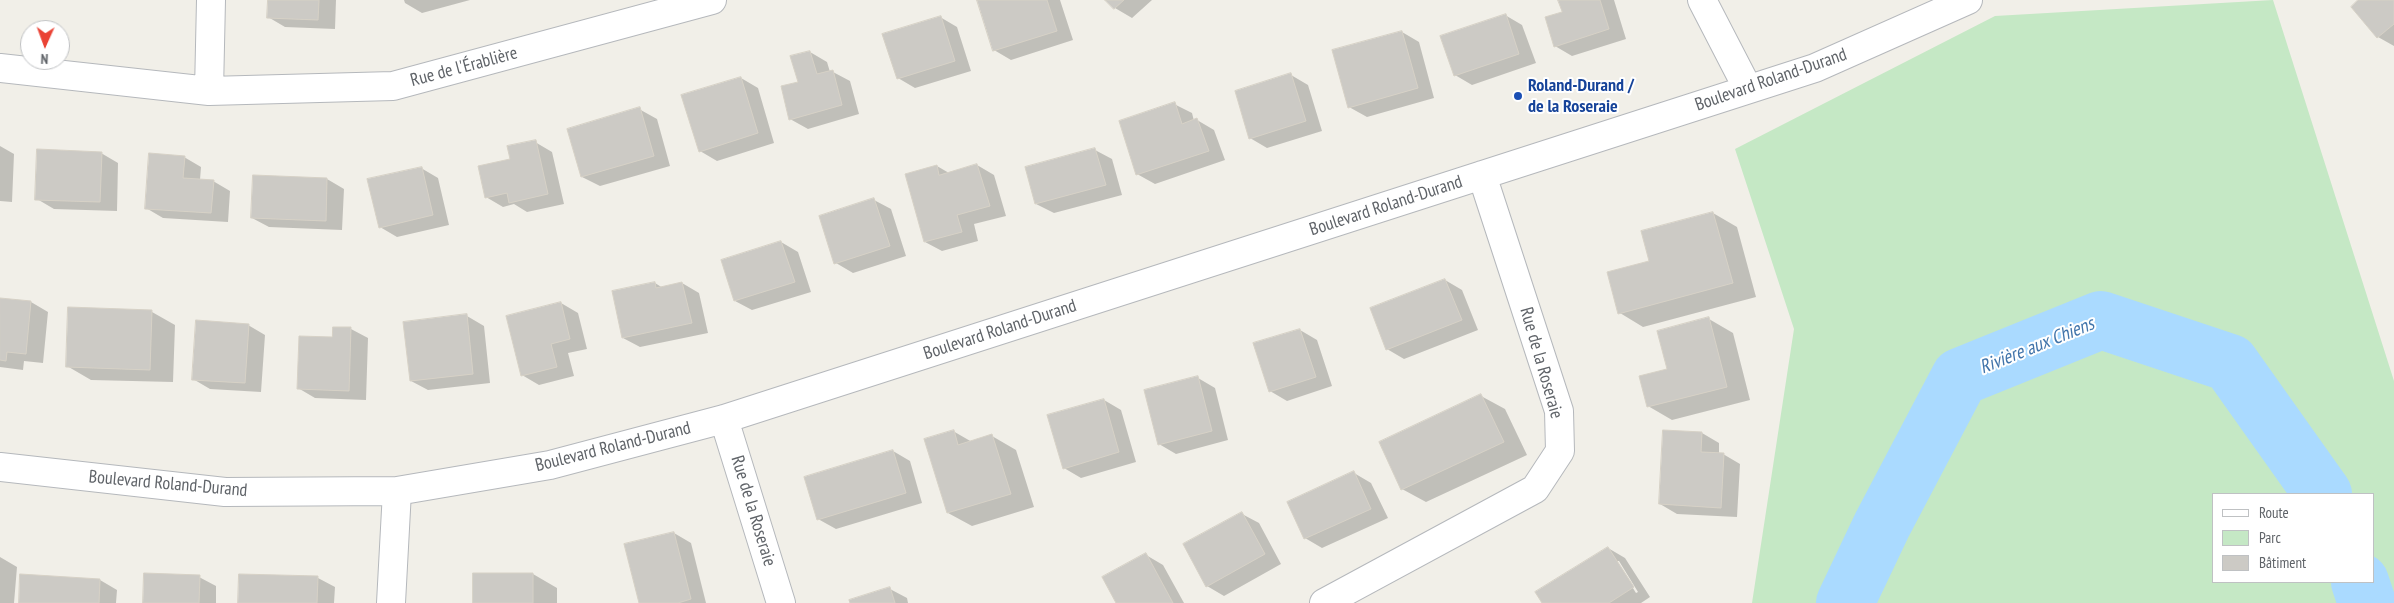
<!DOCTYPE html>
<meta charset="utf-8">
<style>
body{margin:0}
#map{position:relative;width:2394px;height:603px;overflow:hidden;background:#f1efe8;font-family:"PT Sans Narrow",sans-serif}
canvas{display:block}
.legend{position:absolute;left:2212px;top:493px;width:162px;height:90px;box-sizing:border-box;background:#fff;border:1px solid #bfc1c3;margin:0;padding:6px 9px;list-style:none;font-size:15px;color:#5f6368}
.legend li{display:flex;align-items:center;gap:10px;height:25px}
.legend b{width:25px;border:1px solid #bfc1c3}
.north{position:absolute;left:20px;top:20px;width:50px;height:50px;box-sizing:border-box;background:#fff;border:1px solid #bfc1c3;border-radius:50%;rotate:182deg;font-size:14px;font-weight:700;line-height:20px;text-align:center;color:#5f6368}
.north::after{content:'';display:block;margin:auto;width:18px;height:22px;background:#ea4335;clip-path:polygon(50% 0,100% 100%,50% 72%,0 100%)}
</style>
<div id="map">
<canvas width="2394" height="603"></canvas>
<ul class="legend">
<li><b style="height:6px;background:#fff"></b>Route</li>
<li><b style="height:14px;background:#c5e8c5"></b>Parc</li>
<li><b style="height:14px;background:#cccac5"></b>Bâtiment</li>
</ul>
<div class="north">N</div>
</div>
<script>
const ctx = document.querySelector('canvas').getContext('2d');
ctx.lineJoin = 'round';
function paint(path, color) {
  ctx.fillStyle = color;
  ctx.fill(path, 'evenodd');
}
function trace(path, color, width, dash) {
  ctx.strokeStyle = color;
  ctx.lineWidth = width;
  ctx.lineCap = dash ? 'butt' : 'round';
  ctx.setLineDash(dash || []);
  ctx.stroke(path);
}
function drawText(font, color, halo, rows, align = 'center') {
  ctx.font = font + ' "PT Sans Narrow",sans-serif';
  ctx.lineWidth = 4;
  ctx.setLineDash([]);
  ctx.textBaseline = 'middle';
  ctx.strokeStyle = halo;
  ctx.fillStyle = color;
  for (const [text, x, y, turn = 0] of rows) {
    ctx.save();
    ctx.translate(x, y);
    ctx.rotate((+turn || 0) * Math.PI / 180);
    ctx.textAlign = isNaN(turn) ? turn : align;
    if (halo) ctx.strokeText(text, 0, 0);
    ctx.fillText(text, 0, 0);
    ctx.restore();
  }
}
paint(new Path2D(`
 M2273 0 2394 381V603H1752L1794 329 1735 149 1995 16ZM2213 494H2373V582H2213Z`), '#c5e8c5');
paint(new Path2D(`
 M269 0H336L335 29 285 27 268 17Z
 M404 0H470L422 13 405 3Z
 M978 0H1060L1073 40 1011 60 994 50Z
 M1107 0H1152L1132 18 1115 8Z
 M1559 0H1614L1626 39 1572 56 1555 46 1563 13Z
 M2360 0H2394V46L2378 37Z
 M1505 15 1522 25 1536 63 1472 85 1455 75Z
 M940 17 957 27 971 71 915 88 898 78Z
 M1402 32 1419 42 1434 98 1367 117 1349 107Z
 M810 52 827 62 830 72H833L850 81 859 114 808 129 790 119Z
 M1291 75 1308 85 1322 131 1267 148 1250 138Z
 M741 78 758 88 774 143 717 161 700 151Z
 M1174 104 1192 113 1194 121 1197 120 1214 130 1225 160 1155 184 1137 174Z
 M639 109 657 119 670 166 600 186 582 177 569 130Z
 M535 142 552 152 564 204 527 212 514 204 503 207 486 197 511 159Z
 M0 146 14 154 12 202 0 201Z
 M1095 150 1112 159 1122 195 1054 213 1036 204Z
 M101 153 118 163 117 211 54 209 37 199Z
 M184 157 201 167 200 180 213 181 230 191 228 222 163 218 146 208Z
 M977 165 994 175 1006 216 974 224 978 241 942 251 925 242 937 166 949 173Z
 M421 168 438 178 449 225 397 237 380 227Z
 M327 179 344 189 342 230 269 227 252 218Z
 M874 200 891 209 906 256 853 273 836 263Z
 M1713 213 1737 227 1756 297 1643 327 1620 313 1651 262Z
 M781 242 798 252 811 292 752 310 735 301Z
 M1445 280 1462 290 1478 330 1404 359 1387 349Z
 M655 283 663 288 682 283 699 293 708 333 640 347 623 338Z
 M0 299 31 302 48 312 43 363 24 361 23 370 0 367Z
 M561 303 578 313 587 349 568 353 574 376 539 385 522 375Z
 M152 312 175 325 173 382 91 380 67 366Z
 M467 316 484 326 490 383 428 390 411 381Z
 M1709 319 1733 333 1750 400 1672 420 1648 406Z
 M248 325 265 335 261 392 210 389 193 379Z
 M351 329 368 338 366 400 315 398 298 388 334 339Z
 M1300 330 1317 340 1332 386 1287 401 1270 391Z
 M1198 378 1215 388 1228 440 1176 454 1159 444Z
 M1481 396 1505 409 1527 455 1426 502 1402 489Z
 M1104 400 1121 410 1136 462 1081 478 1064 468Z
 M953 431 972 442 992 436 1016 450 1034 507 972 526 948 513Z
 M1664 431 1702 433 1719 443V454H1723L1740 464 1737 517 1677 514 1660 504Z
 M893 451 910 461 922 503 836 529 818 519Z
 M1354 473 1371 483 1388 518 1322 548 1305 538Z
 M1242 514 1259 523 1281 564 1224 596 1207 586Z
 M674 533 691 543 706 603H641Z
 M1608 548 1625 558 1650 597 1641 603H1543ZM1616 561H1619L1638 592 1636 593Z
 M1146 555 1163 565 1184 603H1118Z
 M0 557 17 567 14 603H0Z
 M474 574H533L557 588V603H474Z
 M199 577 216 586V603H144Z
 M318 578 335 587 334 603H239Z
 M100 580 117 590 116 603H20Z
 M890 589 907 598 908 603H851Z`), '#0003');
trace(new Path2D(`
 M2360 582 2367 603
 M1845 603 1882 525 1960 377 2101 320 2230 363 2323 494`), '#aadaff', 58);
const building = new Path2D(`
 M268 0H319L318 20 267 18Z
 M977 0H1047L1057 31 993 51Z
 M1105 0H1124L1114 9Z
 M1558 0H1600L1609 29 1554 47 1545 17 1562 12Z
 M2358 0H2394V24L2377 38 2351 7Z
 M1506 14 1519 54 1454 76 1440 36Z
 M941 16 955 61 897 79 882 34Z
 M1402 31 1418 88 1348 108 1332 50Z
 M810 51 817 74 833 70 842 105 789 120 781 86 798 82 790 56Z
 M1291 73 1306 121 1249 139 1235 91Z
 M741 77 758 133 699 152 681 95Z
 M1175 102 1182 124 1197 118 1209 151 1136 175 1119 121Z
 M640 107 654 156 581 177 567 129Z
 M536 140 548 194 509 203 507 193 485 198 478 166 510 159 507 146Z
 M1095 148 1106 185 1035 204 1025 167Z
 M37 149 102 152 100 202 35 200Z
 M149 153 185 156 183 178 214 180 211 213 145 209Z
 M977 164 990 206 957 215 962 232 924 242 905 174 937 165 939 175Z
 M422 167 433 215 379 228 367 179Z
 M253 175 327 178 326 221 251 218Z
 M874 198 890 246 834 264 819 216Z
 M1713 212 1733 283 1618 314 1607 272 1649 261 1641 231Z
 M781 241 795 282 734 301 721 260Z
 M1445 279 1462 320 1386 350 1370 308Z
 M655 282 656 288 682 282 692 323 622 338 612 291Z
 M0 298 31 301 26 354 7 352 6 361 0 360Z
 M561 302 570 339 551 344 557 367 521 376 506 316Z
 M68 307 152 310 150 370 66 367Z
 M467 314 473 374 410 381 403 322Z
 M1709 317 1727 387 1647 407 1639 376 1667 369 1657 331Z
 M196 320 249 324 245 383 192 380Z
 M333 327H351L349 391 297 389 299 336 332 337Z
 M1300 329 1316 377 1269 392 1253 343Z
 M1198 376 1212 431 1158 445 1144 390Z
 M1481 394 1504 442 1401 490 1379 442Z
 M1104 399 1119 452 1063 469 1047 415Z
 M954 430 958 445 992 434 1011 494 947 513 924 439Z
 M1663 430 1702 432 1701 452 1724 453 1721 508 1659 504Z
 M893 450 906 493 817 520 804 477Z
 M1354 471 1371 509 1304 539 1287 502Z
 M1242 512 1265 554 1206 587 1183 544Z
 M674 532 691 599 678 603H639L624 544Z
 M1608 547 1634 587 1609 603H1542L1535 592Z
 M1146 553 1173 603H1116L1102 577Z
 M144 573 200 575 199 603H143Z
 M473 573H533V603H473Z
 M20 574 100 579 99 603H19Z
 M239 574 318 576 317 603H238Z
 M890 587 895 603H850L849 600Z`);
paint(building, '#cccac5');
trace(building, '#d6d1c6', 1);
const minor = new Path2D(`
 M1702 0 1748 89
 M0 68 209 91 393 86 712 0
 M209 91 211 0
 M724 419 781 603
 M0 467 225 492 397 491 550 465 724 419 1815 68 1968 0
 M391 603 397 491
 M1324 603 1535 489 1560 451 1559 411 1482 175`);
trace(minor, '#b5b8bc', 30);
trace(minor, '#fff', 28);
for (const [x, y, r, color] of [
 [1518,96,5,"#1a4fb4"]
]) {
  const dot = new Path2D();
  dot.arc(x, y, r, 0, 2 * Math.PI);
  ctx.fillStyle = color;
  ctx.fill(dot);
  trace(dot, '#fff', 2);
}
drawText('18px', '#5f6368', '#fff', [
 ["Rue de l'Érablière",464,67,-15],
 ["Boulevard Roland-Durand",1771,80,-19],
 ["Boulevard Roland-Durand",1386,206,-18],
 ["Boulevard Roland-Durand",1000,330,-18],
 ["Rue de la Roseraie",1541,363,74],
 ["Boulevard Roland-Durand",613,447,-14],
 ["Boulevard Roland-Durand",168,484,5],
 ["Rue de la Roseraie",753,511,73]
]);
drawText('bold 18px', '#164399', '#fff', [
 ["Roland-Durand /",1528,86],
 ["de la Roseraie",1528,107]
], 'left');
drawText('italic 19px', '#4174aa', '#fff', [
 ["Rivière aux Chiens",2037,346,-22]
]);
</script>
